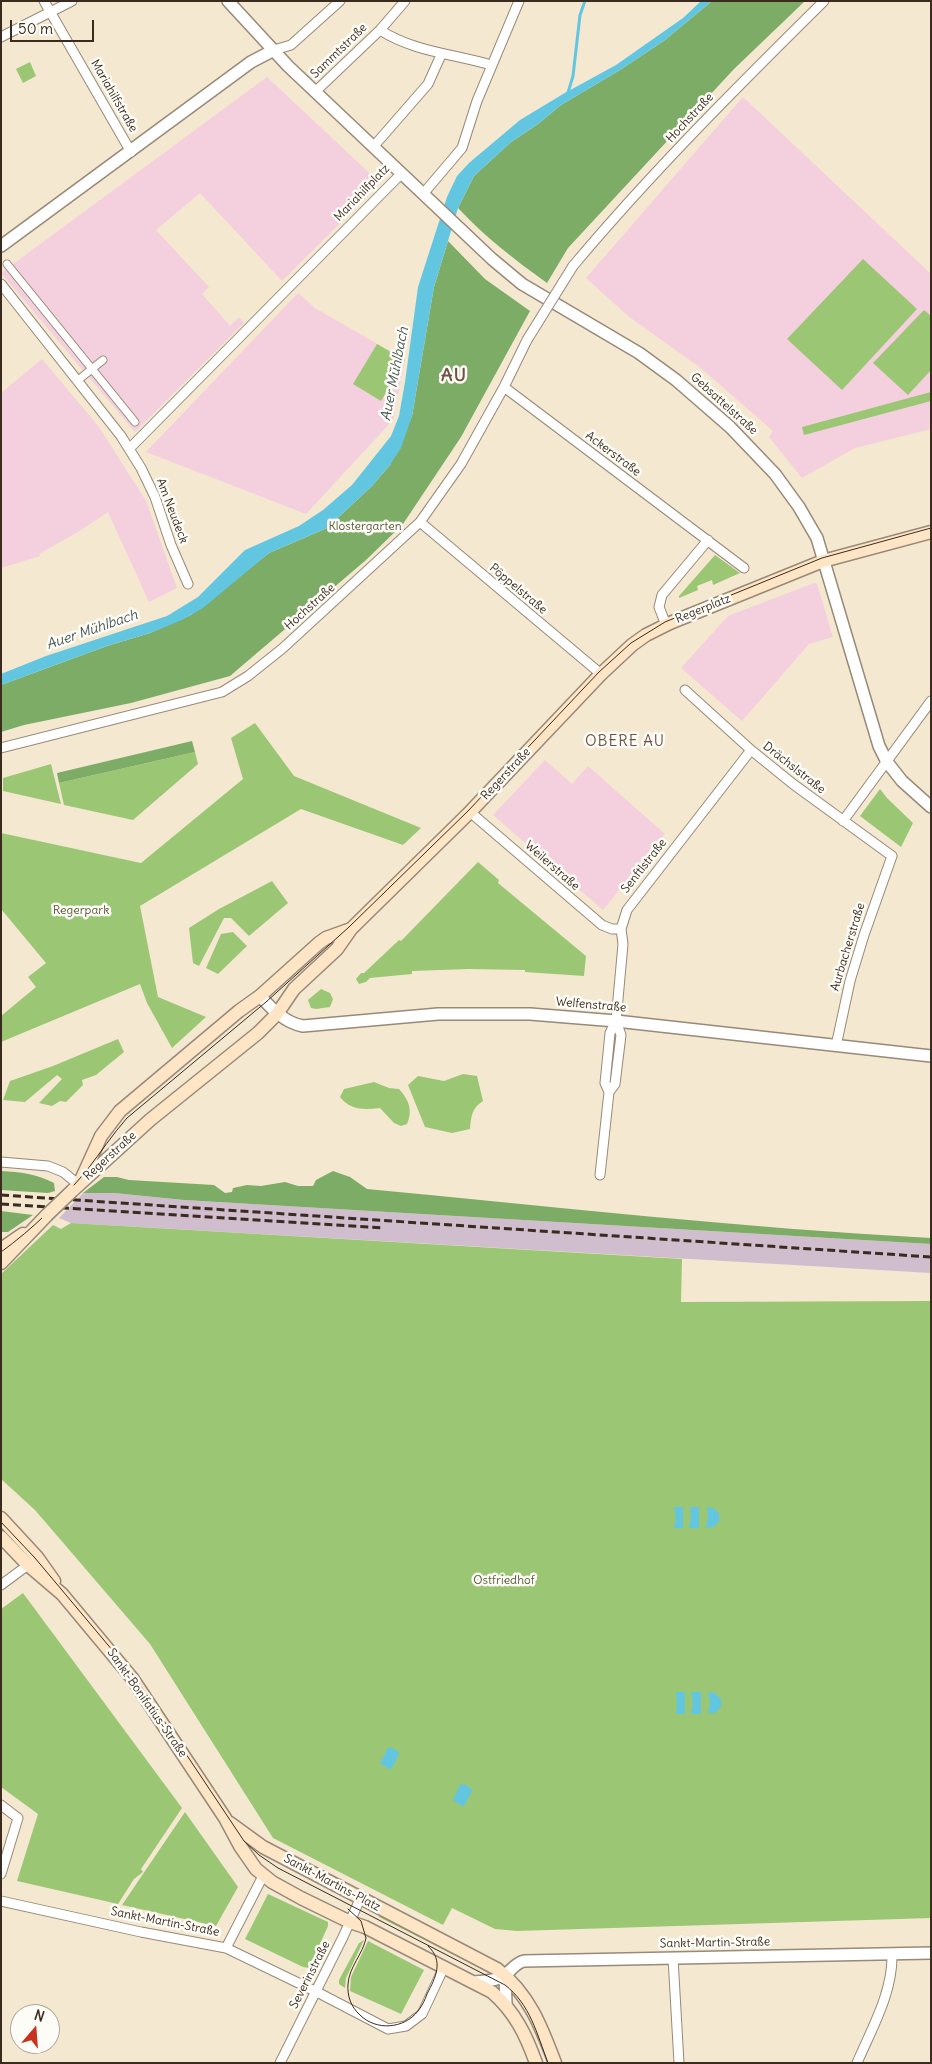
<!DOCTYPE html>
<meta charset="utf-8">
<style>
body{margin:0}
#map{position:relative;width:932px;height:2064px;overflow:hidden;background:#f4e8d1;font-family:Delius,sans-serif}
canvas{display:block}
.frame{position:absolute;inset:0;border:2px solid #3b2a1e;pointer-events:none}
.north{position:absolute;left:10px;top:2004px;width:50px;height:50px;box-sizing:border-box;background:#fdfcf7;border:1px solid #afa8a0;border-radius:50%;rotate:18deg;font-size:14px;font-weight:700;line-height:20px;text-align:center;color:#3b2a1e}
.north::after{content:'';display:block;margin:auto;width:18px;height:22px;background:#c8321e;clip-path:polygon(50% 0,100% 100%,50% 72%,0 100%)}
.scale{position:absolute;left:10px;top:20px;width:84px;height:22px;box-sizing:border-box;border:2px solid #3b2a1e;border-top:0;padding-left:6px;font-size:15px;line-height:18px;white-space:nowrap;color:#3b2a1e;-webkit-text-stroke:4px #fdfcf7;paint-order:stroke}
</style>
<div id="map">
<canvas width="932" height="2064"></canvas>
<div class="frame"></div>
<div class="north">N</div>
<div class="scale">50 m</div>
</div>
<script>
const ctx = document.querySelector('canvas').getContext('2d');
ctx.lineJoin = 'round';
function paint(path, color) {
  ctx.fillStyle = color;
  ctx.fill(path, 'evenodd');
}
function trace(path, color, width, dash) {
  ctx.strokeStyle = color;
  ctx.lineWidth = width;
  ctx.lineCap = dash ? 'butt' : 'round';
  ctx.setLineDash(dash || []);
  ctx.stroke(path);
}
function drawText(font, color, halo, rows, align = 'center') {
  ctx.font = font + ' Delius,sans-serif';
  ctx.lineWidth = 5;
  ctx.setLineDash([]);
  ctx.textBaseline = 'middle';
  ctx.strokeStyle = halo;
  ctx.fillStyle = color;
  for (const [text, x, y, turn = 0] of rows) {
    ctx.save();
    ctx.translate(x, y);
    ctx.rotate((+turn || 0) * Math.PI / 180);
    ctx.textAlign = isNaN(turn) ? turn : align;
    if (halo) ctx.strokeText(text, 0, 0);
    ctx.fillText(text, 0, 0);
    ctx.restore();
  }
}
paint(new Path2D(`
 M267 77 380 183 282 281 200 193 156 230 209 287 202 294 230 326 239 317 244 323 135 432 1 273Z
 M743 97 931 274V429L855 448 802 478 769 437 773 431 702 369 628 316 586 278Z
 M298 293 315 308 405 360 393 420 306 514 146 452Z
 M42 359 99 427 146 501 177 588 149 602 108 512 78 532 39 554 40 556 1 568V393Z
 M814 583 817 584 833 637 809 644 742 721 681 668 728 616Z
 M545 760 572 784 588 766 665 834 603 910 493 815Z`), '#f4cfdd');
paint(new Path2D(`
 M83 1193H114L184 1200 931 1244V1273L71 1223 59 1218Z`), '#d0bdcd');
paint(new Path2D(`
 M30 62 36 76 23 83 16 69Z
 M863 259 917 309 842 390 787 339Z
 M924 310 931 316V370L908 395 873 363Z
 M377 344 405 360 381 401 353 384Z
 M931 392V401L804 435 802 427Z
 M715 555 740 573 713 585 712 580 697 586 698 590 679 598V596Z
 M255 723 294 776 421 828 403 845 301 809 140 906 158 997 206 1017 172 1048 147 1003 140 984 1 1042V1016L36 987 28 977 46 963 1 909V833L141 863 243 779 231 738Z
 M195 752 198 764 133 820 64 805 59 783Z
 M51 764 61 804 3 791V778Z
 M880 789 887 798 913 823 901 847 860 816Z
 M478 862 499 880 498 883 586 956 584 976 525 972V970L469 969 412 971V974L370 978 366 982 359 984 356 979 361 973H364L399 940 401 941Z
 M272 881 288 903 249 936 231 918H224L199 966 193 963 189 928 219 909Z
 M233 932 247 946 218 974 206 968 221 934Z
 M321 989 330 993 333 999 330 1007 316 1009 311 1008 308 1000Z
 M118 1039 124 1052 96 1075 82 1080 83 1085 66 1102 60 1101 52 1106 39 1103 62 1079 57 1075 25 1102 3 1100 10 1081 53 1066Z
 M463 1074 477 1076 483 1101C472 1108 471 1116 470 1129L452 1133 425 1127 408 1085 418 1076 444 1081Z
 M374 1082 389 1088 399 1089C409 1100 413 1110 407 1124L401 1126 394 1123 380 1108C364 1110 350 1110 340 1097L344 1089Z
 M71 1223 682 1259 681 1302 931 1301V1918L517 1931 495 1929 452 1908 443 1925 273 1838 150 1644 35 1510 1 1479V1274L53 1225 61 1229Z
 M23 1593 182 1808 141 1869 143 1872 134 1879 118 1904 17 1881 38 1814 1 1787V1609Z
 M185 1812 238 1887 216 1926 122 1905Z
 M268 1894 328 1922V1926L309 1968 303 1967 245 1939Z
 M381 1914 482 1967V1969L379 1917Z
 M364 1940 346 1978 345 1988 339 1984V1980L359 1943Z
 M368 1941 424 1970 401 2014 350 1991 351 1977Z`), '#9bc775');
paint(new Path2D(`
 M712 1H805L734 69 568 248 547 283C515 260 485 237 458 208L474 176 511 142 538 124 561 105 620 70 665 40Z
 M448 241 485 279 530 311 461 437 403 524 366 560 230 676 131 703 24 725 1 732V685L107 646 150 633 191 615 269 553 327 528 372 486 390 465 412 416 434 287Z
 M192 741 195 752 59 783 57 773Z
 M1 1171C20 1172 37 1174 54 1183L55 1191 48 1193 1 1190Z
 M333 1171 350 1177 367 1189C555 1207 743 1228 931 1238V1244L184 1200 114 1193H83L104 1177H117L129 1180 214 1185 225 1193 232 1192 233 1188 247 1185 261 1186 285 1182 298 1186H313L316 1180Z
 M1 1211 33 1215 8 1232H1Z`), '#7cac66');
paint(new Path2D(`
 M701 1H712L665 40 620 70 561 105 538 124 511 142 474 176 458 208 434 287 412 416 401 448 390 465 372 486 327 528 269 553 203 608 182 620 150 633 107 646 1 685V674L46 656 167 616 198 597 245 550 299 526 323 510 352 485 391 436 399 416 405 382 418 287 447 197 457 176 469 163 520 120 563 94 616 65 683 18Z
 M674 1507H683V1528H674L676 1518Z
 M690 1507H699V1528H689L691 1518Z
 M707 1507 713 1508 719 1513V1522L713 1527 706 1528 708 1517Z
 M676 1692H685V1714H676L677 1703Z
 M691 1692H701V1714H691L693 1703Z
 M708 1692 715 1693 721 1699V1707L715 1713H708L710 1702Z
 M390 1747 398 1751 399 1754 392 1768 389 1769 380 1763 388 1748Z
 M463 1784 471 1788 472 1791 464 1806H462L453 1800 460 1785Z`), '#63c6e1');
trace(new Path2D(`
 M567 96 573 76 580 15 585 1`), '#63c6e1', 3);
const pedestrian = new Path2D(`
 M7 264 135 422
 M77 381 103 360`);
const minor = new Path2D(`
 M44 1 131 152
 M380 30C414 52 454 54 491 65
 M1 37 72 1
 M274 50 291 45 340 1
 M316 91 380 30 405 1
 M374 146 428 84 441 55
 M423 194 462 148 477 101 519 1
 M573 266C651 173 737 87 824 1
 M1 284 121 436 141 468 155 497 171 545 188 584
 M504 387 744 568
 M129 449 402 173
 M420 522 601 674
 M666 625 659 607 662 595 708 540
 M685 690 751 750 793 784 892 856 864 935 850 981 836 1046
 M1 748 222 692 248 676 283 648 420 522 461 464 504 387 527 340
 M470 812 602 925 612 929H621
 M843 821 931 701
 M609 1092 605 1083 610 1033 616 1021 623 944 621 929 627 910 751 750
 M1 1162 48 1166 63 1172 78 1184
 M600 1175 609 1092 615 1084 621 1035 616 1021
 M1 1585 28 1565
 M1 1805 18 1818 1 1874
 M1 1901 141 1932 226 1948 315 1991 388 2029 406 2026 422 2014 444 1967
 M226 1948 263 1876
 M673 1958 679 2063
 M280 2063 343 1937 361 1897
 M857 2063C872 2028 893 1992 892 1954`);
const tertiary = new Path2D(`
 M228 1 288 66 492 259 522 284 639 353 676 380 730 427 775 474 799 507 817 538 879 746 887 762 902 781 931 807
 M1 246 251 62 274 50
 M260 996C271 1008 285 1023 303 1026L438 1014H530L616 1021 931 1056
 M505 1976 506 2004
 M475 1982C485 1981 496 1981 504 1976 511 1971 515 1963 524 1961L931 1953`);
const secondary = new Path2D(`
 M81 1180 101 1136 120 1111 239 1011 260 996 319 943 326 938 351 929
 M72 1191 150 1120 258 1033 277 1014 294 989 337 949 351 929 470 812 601 674 632 645 646 635 670 623 823 561 931 532
 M1 1249 23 1234
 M1 1263 47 1215
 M1 1518 37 1557 54 1581
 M1 1537 28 1565 62 1594 132 1678 225 1818 240 1846 256 1869 272 1882 301 1898 350 1922 365 1927 492 1992C515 2012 526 2035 536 2063
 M230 1823 263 1847 497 1969C529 1994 541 2026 555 2063`);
trace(pedestrian, '#988978', 9);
trace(minor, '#988978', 11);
trace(tertiary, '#988978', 14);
trace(secondary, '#988978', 15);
trace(pedestrian, '#fff', 7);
trace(minor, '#fff', 9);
trace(tertiary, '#fff', 11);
trace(secondary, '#fde5c5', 12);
trace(new Path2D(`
 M1 1252C33 1229 62 1200 87 1170 101 1152 112 1135 127 1118L266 1002 349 927 468 811 599 672 631 643 665 622 822 558 931 528
 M1 1522 35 1558 134 1676 244 1841 259 1855 278 1868 505 1985C530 2004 537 2034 548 2063
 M348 1909 361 1921 366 1938C363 1954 349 1967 348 1984 347 1996 351 2007 360 2015 376 2031 404 2029 418 2011 422 2006 425 2000 427 1994 436 1977 444 1961 428 1946`), '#3b2a1e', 1);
trace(new Path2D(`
 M1 1195 931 1257
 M1 1204 383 1228`), '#3b2a1e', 3, [8, 4]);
const minorBridge = new Path2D(`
 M527 340 573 266`);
const secondaryBridge = new Path2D(`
 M47 1215 72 1191`);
trace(minorBridge, '#988978', 11, []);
trace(secondaryBridge, '#988978', 15, []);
trace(minorBridge, '#fff', 9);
trace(secondaryBridge, '#fde5c5', 12);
drawText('12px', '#3b2a1e', '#fdfcf7', [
 ["Sammtstraße",339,51,-44],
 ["Mariahilfstraße",114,96,60],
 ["Hochstraße",690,118,-47],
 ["Mariahilfplatz",362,193,-46],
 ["Gebsattelstraße",724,404,42],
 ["Ackerstraße",613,454,37],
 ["Am Neudeck",172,511,69],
 ["Pöppelstraße",518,589,40],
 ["Hochstraße",310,607,-42],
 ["Regerplatz",703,609,-22],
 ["Drächslstraße",794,768,38],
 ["Regerstraße",506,774,-47],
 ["Weilerstraße",552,866,41],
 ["Senftlstraße",644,866,-52],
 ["Aurbacherstraße",848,947,-73],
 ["Welfenstraße",591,1005,5],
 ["Regerstraße",110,1156,-42],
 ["Sankt-Bonifatius-Straße",147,1703,55],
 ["Sankt-Martins-Platz",332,1883,28],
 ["Sankt-Martin-Straße",165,1922,11],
 ["Sankt-Martin-Straße",715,1943,-1],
 ["Severinstraße",310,1975,-63]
]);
drawText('12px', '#585938', '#fdfcf7', [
 ["Klostergarten",365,527],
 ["Regerpark",81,911],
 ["Ostfriedhof",504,1581]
]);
drawText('italic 14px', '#475958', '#fdfcf7', [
 ["Auer Mühlbach",395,374,-79],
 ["Auer Mühlbach",92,630,-19]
]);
ctx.letterSpacing = '1px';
drawText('15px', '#725044', '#fdfcf7', [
 ["OBERE AU",625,742]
]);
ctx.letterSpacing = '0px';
ctx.letterSpacing = '1px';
drawText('bold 18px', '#725044', '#fdfcf7', [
 ["AU",454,376]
]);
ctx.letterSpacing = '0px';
</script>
